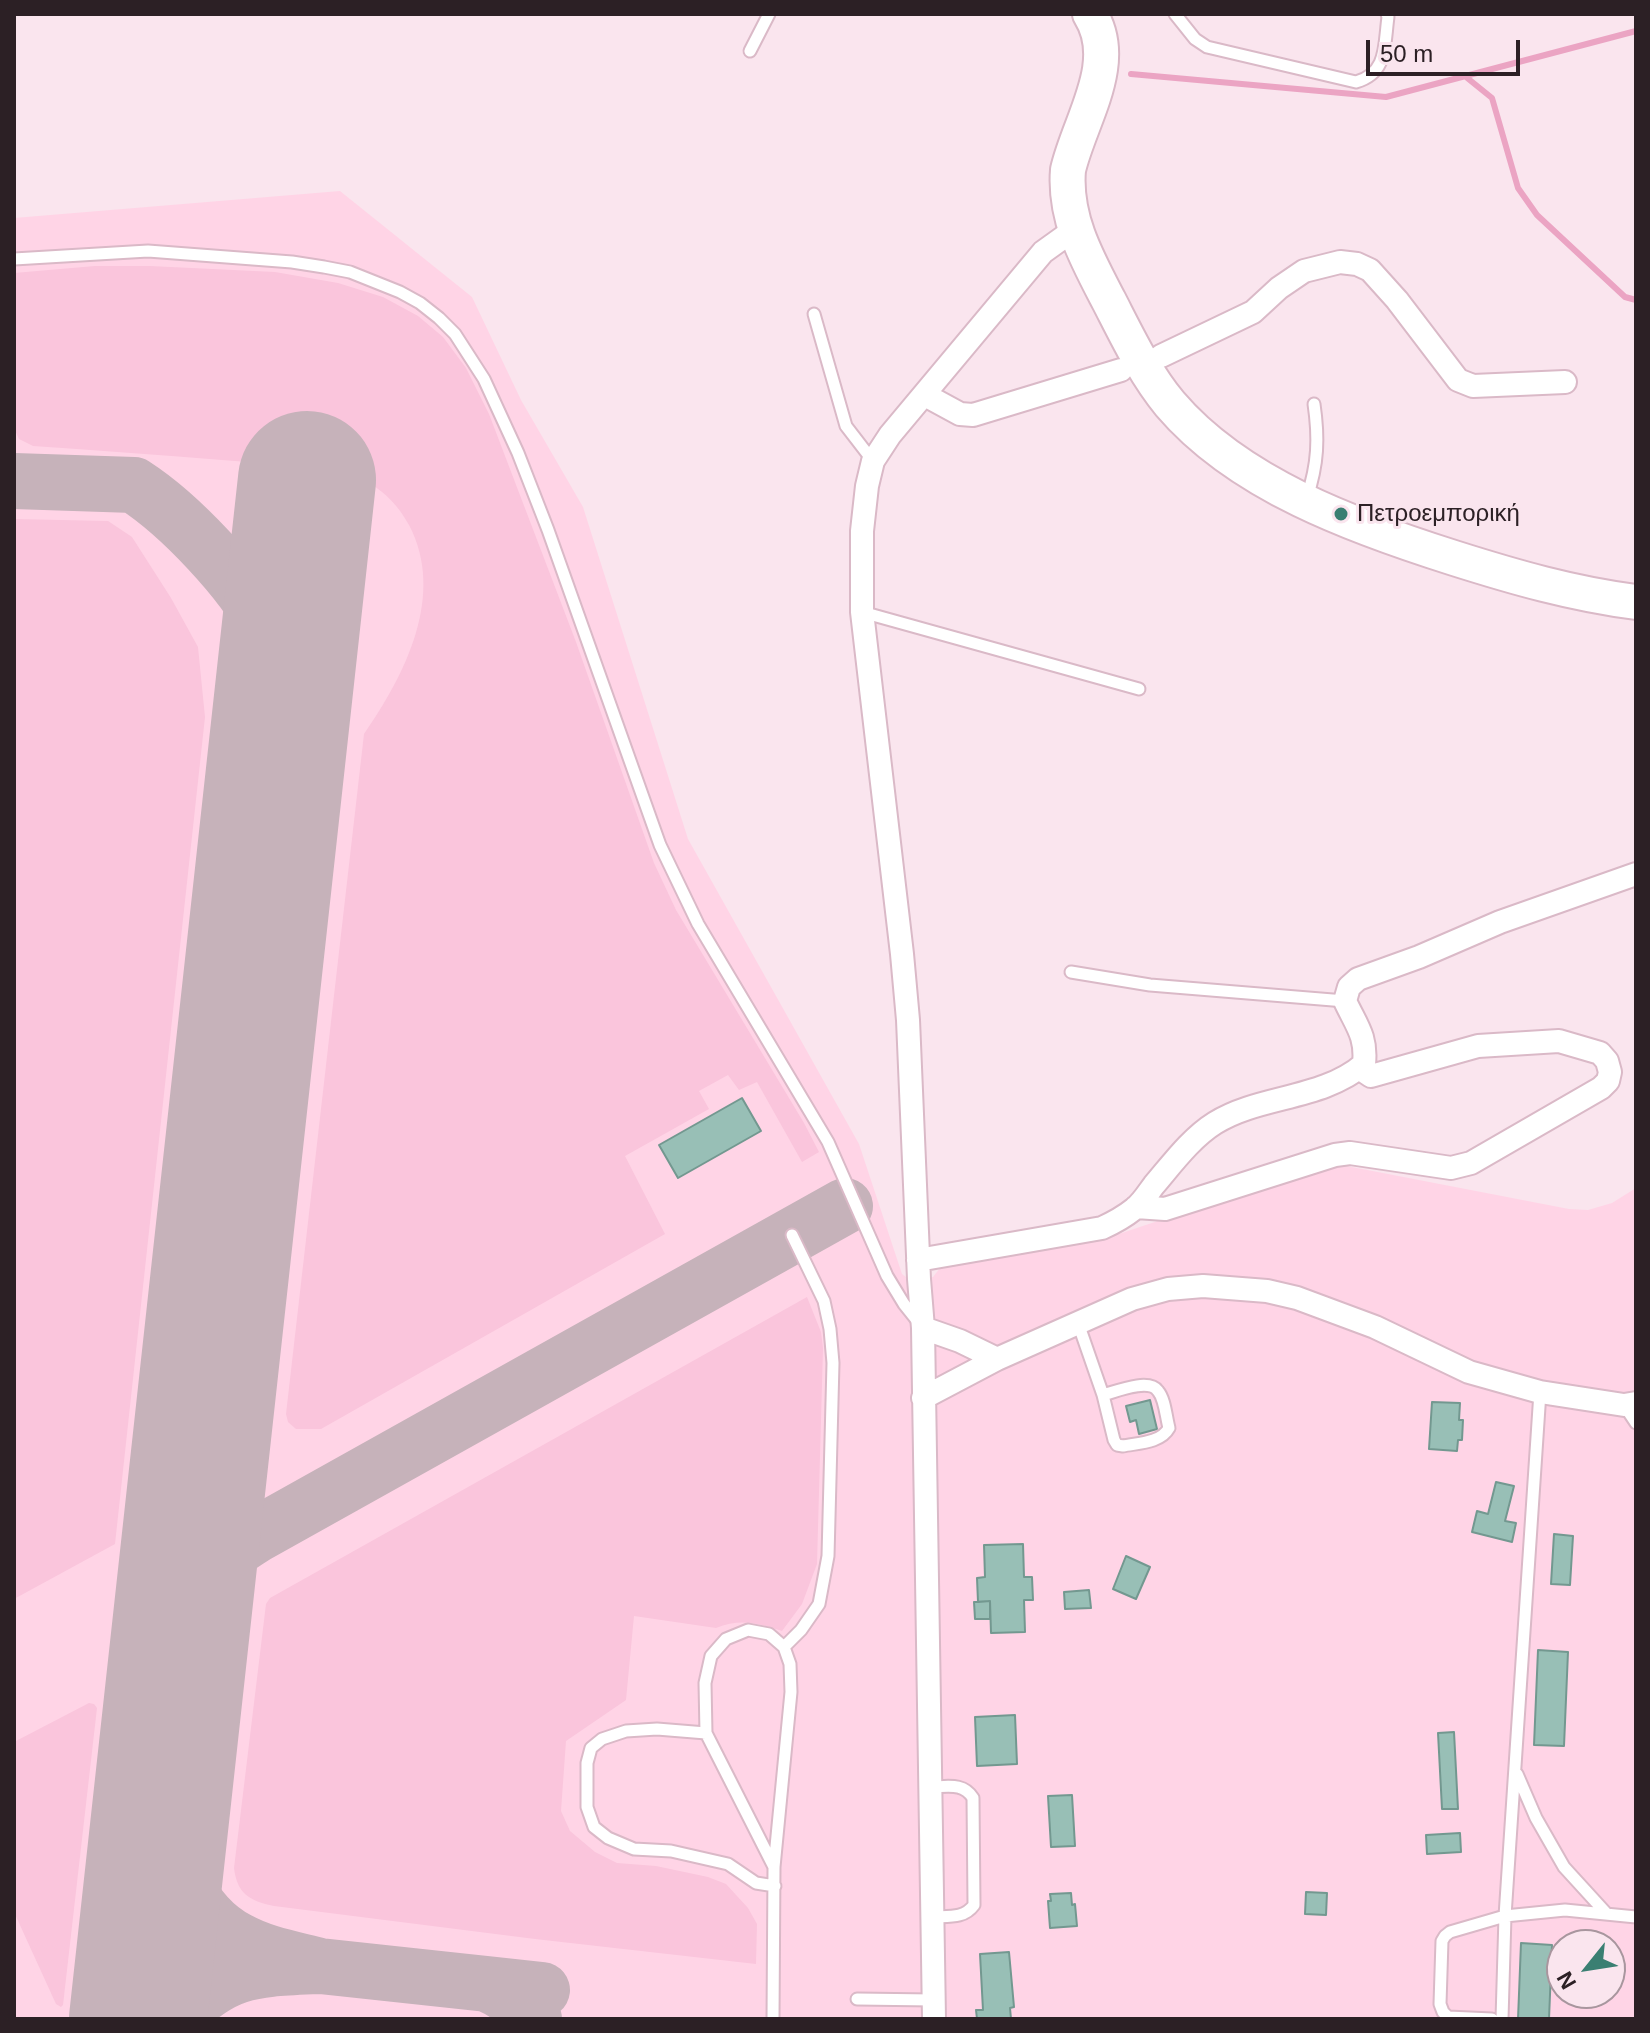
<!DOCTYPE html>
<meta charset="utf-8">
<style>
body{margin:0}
#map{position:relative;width:1650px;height:2033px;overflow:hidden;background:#fae5ee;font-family:Helvetica,sans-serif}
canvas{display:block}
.frame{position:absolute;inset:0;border:16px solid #2c2025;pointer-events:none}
.north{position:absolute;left:1546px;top:1929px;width:80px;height:80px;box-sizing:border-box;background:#fae5ee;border:2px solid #a8969e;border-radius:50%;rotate:240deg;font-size:22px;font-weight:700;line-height:32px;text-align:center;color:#2c2025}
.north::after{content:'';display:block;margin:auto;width:28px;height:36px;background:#3a7f72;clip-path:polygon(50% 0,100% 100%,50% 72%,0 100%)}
.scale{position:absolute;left:1366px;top:40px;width:154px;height:36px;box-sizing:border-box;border:4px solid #2c2025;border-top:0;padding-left:10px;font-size:24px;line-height:28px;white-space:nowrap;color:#2c2025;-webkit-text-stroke:6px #fae5ee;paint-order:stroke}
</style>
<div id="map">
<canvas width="1650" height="2033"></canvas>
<div class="frame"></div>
<div class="north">N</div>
<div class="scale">50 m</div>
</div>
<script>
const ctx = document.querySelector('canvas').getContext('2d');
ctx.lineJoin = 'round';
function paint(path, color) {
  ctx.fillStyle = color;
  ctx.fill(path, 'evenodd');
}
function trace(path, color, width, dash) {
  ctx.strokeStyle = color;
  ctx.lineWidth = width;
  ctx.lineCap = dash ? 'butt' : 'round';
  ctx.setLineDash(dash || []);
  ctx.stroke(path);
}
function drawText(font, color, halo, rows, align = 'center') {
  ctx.font = font + ' Helvetica,sans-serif';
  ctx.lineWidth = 6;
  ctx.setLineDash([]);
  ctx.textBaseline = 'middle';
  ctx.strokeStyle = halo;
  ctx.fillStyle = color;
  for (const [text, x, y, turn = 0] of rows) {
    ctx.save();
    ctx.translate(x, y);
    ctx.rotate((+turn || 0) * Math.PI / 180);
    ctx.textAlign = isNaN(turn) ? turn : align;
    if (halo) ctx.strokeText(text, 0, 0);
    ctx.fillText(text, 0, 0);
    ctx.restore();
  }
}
paint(new Path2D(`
 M340 191 472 297 521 400 583 507 688 839 859 1144 902 1274 910 1280 933 1277 940 1268 1107 1238 1331 1163 1569 1209 1588 1210 1612 1203 1636 1188V2019H14V218ZM1562 1945H1610V1993H1562Z`), '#ffd4e6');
paint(new Path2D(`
 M95 266H150L275 272 338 283 383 297 418 316 443 337 466 368 489 414 576 642 654 863 676 910 804 1123 819 1152 802 1162 757 1082 739 1090 728 1075 699 1091 709 1109 625 1156 665 1234 321 1429H296L288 1422 286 1414 364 734C405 675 446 595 409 525 397 503 379 485 355 477 346 474 335 474 325 472 291 466 257 462 222 460 159 455 96 450 33 446L19 439 14 428V273Z
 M14 519 108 521 132 537 171 598 198 647 205 717 115 1544 14 1599Z
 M807 1297 821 1332 823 1348 817 1564 802 1604 782 1631C759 1623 740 1618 716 1628L634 1616 626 1700 566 1741 561 1811 570 1831 595 1852 617 1863 656 1866 708 1877 726 1884 748 1908 757 1924 756 1964 535 1939 274 1906C249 1901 237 1893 234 1868L266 1604 270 1598Z
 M89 1703 94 1704 97 1708 63 2005 61 2007 56 2004 14 1912V1742Z`), '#fac5dc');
trace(new Path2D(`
 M1131 74 1386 97 1636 31
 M1466 77 1492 98 1518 188 1537 215 1625 297 1636 300`), '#eba4c3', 6);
trace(new Path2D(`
 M14 481 134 485C179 514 243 581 267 629 276 646 280 664 285 682
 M180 1641C185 1622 189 1596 201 1580 215 1561 237 1547 256 1535L845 1206
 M162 1806C173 1859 187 1913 238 1940 263 1954 293 1959 320 1966 253 1969 225 1968 175 2019
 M320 1966 487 1984
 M534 2019C521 2003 506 1992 487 1984L542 1990`), '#c6b2ba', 56);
trace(new Path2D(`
 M138 2019 307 480`), '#c6b2ba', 138);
const building = new Path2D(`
 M742 1098 761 1131 678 1178 659 1145Z
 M1150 1400 1157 1429 1139 1434 1136 1420 1130 1422 1126 1406Z
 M1432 1402 1460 1403 1459 1420H1463L1462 1440H1458L1457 1451 1429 1449Z
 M1496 1482 1514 1486 1505 1521 1516 1523 1512 1542 1472 1532 1477 1511 1488 1514Z
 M1554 1534 1573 1536 1570 1585 1551 1584Z
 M1023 1544 1024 1577H1032L1033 1600H1024L1025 1632 991 1633 990 1601 978 1602 977 1578 985 1577 984 1545Z
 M1126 1556 1150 1567 1136 1599 1113 1589Z
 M1089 1590 1091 1608 1065 1609 1064 1592Z
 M990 1601V1619H975L974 1602Z
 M1538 1650 1568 1652 1564 1746 1534 1745Z
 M1015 1715 1017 1764 977 1766 975 1717Z
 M1454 1732 1458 1809H1442L1438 1733Z
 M1072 1795 1075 1846 1051 1847 1048 1796Z
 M1460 1833 1461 1852 1427 1854 1426 1835Z
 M1306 1892 1327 1893 1326 1915 1305 1914Z
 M1071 1893 1072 1905 1075 1904 1077 1926 1050 1928 1048 1901H1051L1050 1894Z
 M1521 1943 1552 1945 1549 2019H1518Z
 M1009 1952 1014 2007 1010 2008 1011 2019H977L976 2010H983L980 1954Z`);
paint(building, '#98bfb6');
trace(building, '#739890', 2);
const service = new Path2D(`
 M1175 14 1195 39 1207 47 1356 82C1388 73 1384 45 1388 17L1387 14
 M750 51 769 14
 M14 259 148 251 292 262 324 267 350 272 400 292 420 303 439 318 455 334 484 379 518 453 548 530 660 845 698 924 828 1142 887 1276 904 1304 920 1324
 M814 314 846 426 873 461
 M1307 497C1318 464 1319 438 1314 404
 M862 612 1139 689
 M1071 972 1150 985 1345 1001
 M1078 1323 1103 1395 1114 1440 1117 1445 1123 1446C1138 1443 1161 1443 1169 1428 1166 1417 1165 1399 1158 1391 1149 1378 1117 1391 1103 1395
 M1624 1405 1636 1423
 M784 1647 801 1630 819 1604 828 1556 833 1363 830 1329 824 1301 792 1235
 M706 1733 657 1729 626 1731 602 1739 591 1748 587 1763V1807L594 1827 608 1838 634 1849 671 1851 728 1864 756 1883 775 1886
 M1517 1774 1536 1818 1564 1867 1606 1913
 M930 1787C947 1787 963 1782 973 1798L974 1905C964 1919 948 1916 932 1917
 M857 1999 933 2000
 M773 2019 774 1867 791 1692 790 1664 784 1647 769 1634 748 1630 726 1639 711 1656 705 1683 706 1733 774 1867
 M1492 2019 1448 2017 1443 2012 1440 2004 1442 1941 1445 1936 1450 1932 1505 1916 1565 1910 1636 1917
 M1502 2019 1505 1916 1540 1392`);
const minor = new Path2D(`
 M1161 356 1253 312 1279 288 1304 271 1340 262 1357 264 1370 270 1397 300 1458 380 1473 386 1565 382
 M925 395 960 414 973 415 1121 370
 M1136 1207 1165 1209 1335 1155 1350 1153 1451 1168 1471 1163 1601 1088 1608 1081 1610 1072 1607 1061 1600 1053 1559 1041 1478 1046 1371 1076 1359 1068
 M918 1260 1102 1228C1113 1223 1124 1217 1134 1209 1142 1203 1148 1193 1154 1185 1172 1164 1191 1138 1215 1123 1260 1095 1322 1100 1364 1064 1367 1036 1356 1025 1345 1001L1349 987 1358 979 1419 957 1500 922 1636 874
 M923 1328 960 1341 997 1359
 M923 1398 997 1359 1132 1299 1168 1289 1203 1286 1267 1291 1297 1298 1375 1327 1469 1372 1540 1392 1624 1405 1636 1403
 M934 2019 923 1328 919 1279 908 1020 902 954 862 612V531L867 486 873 461 890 435 1043 252 1075 229`);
const primary = new Path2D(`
 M1090 14C1121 63 1079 121 1068 170 1064 218 1087 259 1109 301 1127 336 1145 374 1170 404 1239 485 1356 527 1454 558 1514 577 1573 594 1636 602`);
trace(service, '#dab9c7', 15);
trace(minor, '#dab9c7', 26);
trace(primary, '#dab9c7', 38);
trace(service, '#fff', 11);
trace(minor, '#fff', 22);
trace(primary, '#fff', 34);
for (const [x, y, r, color] of [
 [1341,514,8,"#3a7f72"]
]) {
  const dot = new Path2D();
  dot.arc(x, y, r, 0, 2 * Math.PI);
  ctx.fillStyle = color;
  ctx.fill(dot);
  trace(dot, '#fae5ee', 3);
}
drawText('24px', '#2c2025', '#fae5ee', [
 ["Πετροεμπορική",1357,514]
], 'left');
</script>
